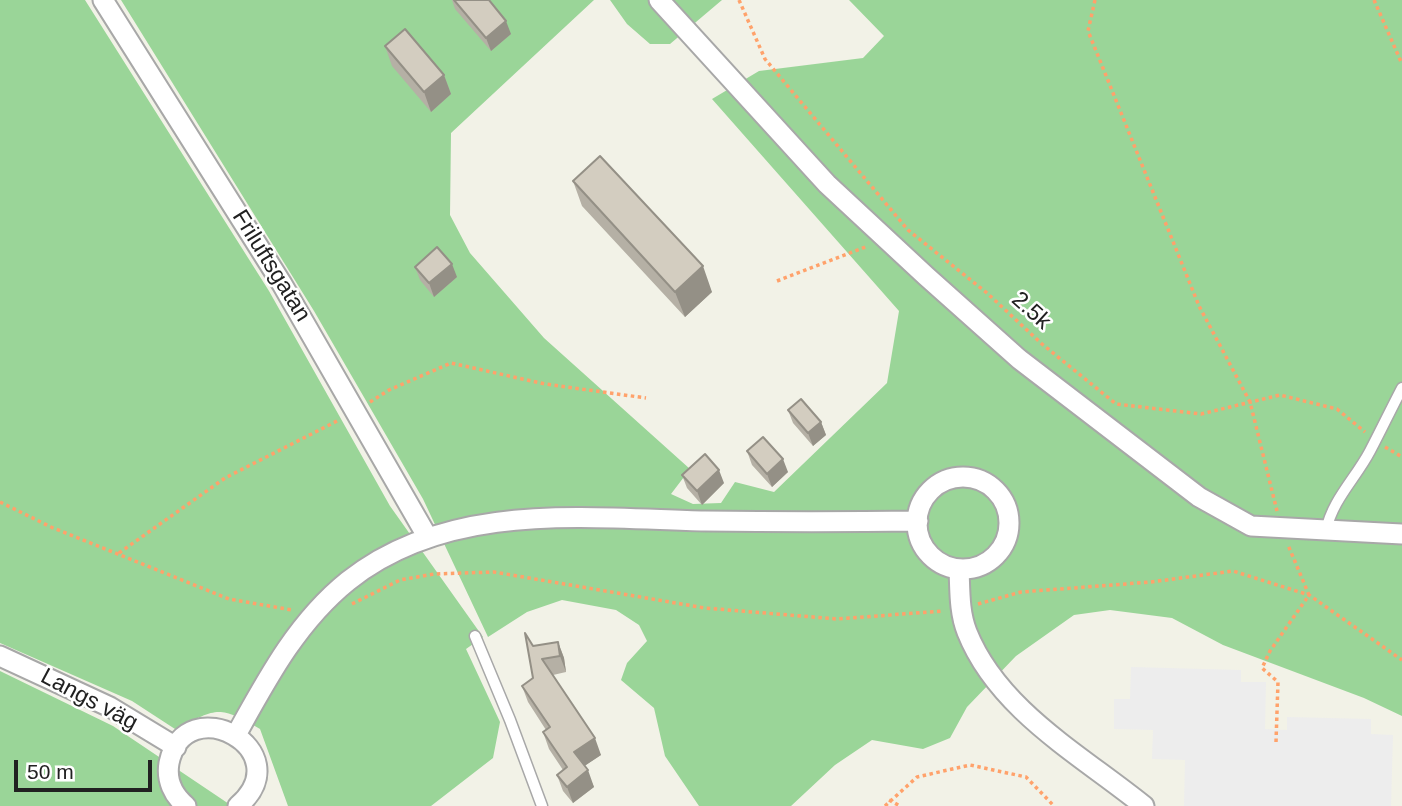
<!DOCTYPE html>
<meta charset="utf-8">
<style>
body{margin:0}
#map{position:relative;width:1402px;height:806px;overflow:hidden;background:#f2f2e7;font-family:Arial,sans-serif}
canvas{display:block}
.scale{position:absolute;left:14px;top:760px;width:138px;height:32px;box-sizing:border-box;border:4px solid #212121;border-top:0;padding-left:9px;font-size:21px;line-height:24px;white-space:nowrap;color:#212121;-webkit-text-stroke:5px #fff;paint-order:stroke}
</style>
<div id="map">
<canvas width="1402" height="806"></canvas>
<div class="scale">50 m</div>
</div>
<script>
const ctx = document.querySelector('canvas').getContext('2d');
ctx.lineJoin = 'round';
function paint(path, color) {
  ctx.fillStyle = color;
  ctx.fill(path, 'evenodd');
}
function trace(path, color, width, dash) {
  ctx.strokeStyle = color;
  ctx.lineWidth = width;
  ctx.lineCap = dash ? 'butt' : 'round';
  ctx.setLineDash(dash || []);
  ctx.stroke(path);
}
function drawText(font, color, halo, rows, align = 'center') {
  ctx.font = font + ' Arial,sans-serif';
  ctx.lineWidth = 5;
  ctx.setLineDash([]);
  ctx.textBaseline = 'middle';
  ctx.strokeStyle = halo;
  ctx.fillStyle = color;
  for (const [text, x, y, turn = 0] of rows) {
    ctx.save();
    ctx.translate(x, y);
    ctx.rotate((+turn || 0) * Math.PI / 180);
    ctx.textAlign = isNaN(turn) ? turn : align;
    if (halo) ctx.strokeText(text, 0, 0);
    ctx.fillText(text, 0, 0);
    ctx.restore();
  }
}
paint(new Path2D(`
 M0 0H85L269 291 390 506 483 637 466 649 500 722 493 758 431 806H288L260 729C217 705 219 708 175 729L132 701 0 643Z
 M121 0H594L451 133 450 215 470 253 544 338 690 469 671 494 693 504 721 503 735 482 774 492 887 383 899 311 712 99 759 71 863 58 884 36 849 0H1402V716L1364 698 1223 645 1172 618 1110 610 1074 615 1016 656 967 707 950 738 923 749 872 740 835 765 791 806H699L665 756 654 708 621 680 627 663 647 641 639 625 616 610 562 600 527 612 488 637 423 499 314 311Z
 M610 0H722L670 44H650L627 24Z
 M0 671 113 726 232 806H0Z`), '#9ad598');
paint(new Path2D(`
 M1131 667 1241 670V682H1266L1265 729 1287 730V717L1371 719V734L1393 735 1391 806H1184L1185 760 1152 759 1153 730 1114 729V699H1130Z`), '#ededed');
const service = new Path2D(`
 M1326 531C1332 500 1356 478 1370 451 1381 430 1391 409 1402 388
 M475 636 510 720 542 806`);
const minor = new Path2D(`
 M103 0 282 284 428 538
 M659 0 827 184 926 276 1019 359 1199 497 1251 526 1402 534
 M917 523a46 46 0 1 1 92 0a46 46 0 1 1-92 0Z
 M959 569C960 590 959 612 967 632 998 710 1081 755 1144 806
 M0 656 110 707 176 747
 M236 735C267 679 297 622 348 581 448 501 585 518 705 521 776 522 847 522 918 521
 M186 806C173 795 166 780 169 763 185 687 302 750 238 806`);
trace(service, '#a8a8a8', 13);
trace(minor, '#a8a8a8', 23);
trace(new Path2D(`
 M739 0 765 59 908 230 987 293 1042 344 1116 404 1201 414 1280 395 1337 409 1365 432
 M1095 0 1088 31 1199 306 1250 402 1277 511
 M1374 0 1402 64
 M777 281 868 246
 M370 402 389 390 451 363 545 384 646 398
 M1385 447 1402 457
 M0 502 51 527 229 599 292 610
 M119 553 225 478 339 420
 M352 604 400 580 434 574 494 572 705 608 837 619 943 611
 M978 604 1021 592 1151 582 1233 571 1309 595 1402 660
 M1276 742 1278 682 1262 668 1270 651 1309 595 1288 545
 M889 800 900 806
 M885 806 917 777 970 765 1026 777 1054 806`), '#ffa26b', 3.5, [3.5, 3.5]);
trace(service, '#fff', 10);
trace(minor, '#fff', 19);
paint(new Path2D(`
 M452 0H489L511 34 491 51 455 9Z
 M385 46 444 75 451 94 431 112 392 66Z
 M573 181 712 292 685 317 582 206Z
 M415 267 457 277 434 297 420 280Z
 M788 410 821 422 826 435 813 446 793 423Z
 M747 451 788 472 772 487 752 465Z
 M682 475 724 483 702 505 687 488Z
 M558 642 564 658 566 672 553 675 601 755 584 766 594 787 573 803 563 791 557 775 563 770 549 749 543 732 546 730 528 702 522 686 533 678V646Z`), '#b5b0a5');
paint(new Path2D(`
 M506 21 511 34 491 51 486 38Z
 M444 75 451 94 431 112 424 92Z
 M452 264 457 277 434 297 429 283Z
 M703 266 712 292 685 317 675 292Z
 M821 422 826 435 813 446 808 433Z
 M783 459 788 472 772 487 767 474Z
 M719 470 724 483 702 505 697 491Z
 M558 642 564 658 566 672 560 656Z
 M595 738 601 755 580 769 574 752Z
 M588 770 594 787 573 803 567 787Z`), '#949086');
const building = new Path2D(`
 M454 0H489L506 21 486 38Z
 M405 29 444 75 424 92 385 46Z
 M600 156 703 266 675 292 573 181Z
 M437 247 452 264 429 283 415 267Z
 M801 399 821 422 808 433 788 410Z
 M763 437 783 459 767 474 747 451Z
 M705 454 719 470 697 491 682 475Z
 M525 633 533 646 558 642 560 656 542 659 595 738 574 752 588 770 567 787 557 775 567 767 543 732 550 727 522 686 533 678Z`);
paint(building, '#d3cdc0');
trace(building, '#949086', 2);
drawText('23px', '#212121', '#fff', [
 ["Friluftsgatan",271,266,58],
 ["2.5k",1031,311,42],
 ["Langs väg",89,700,28]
]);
</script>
